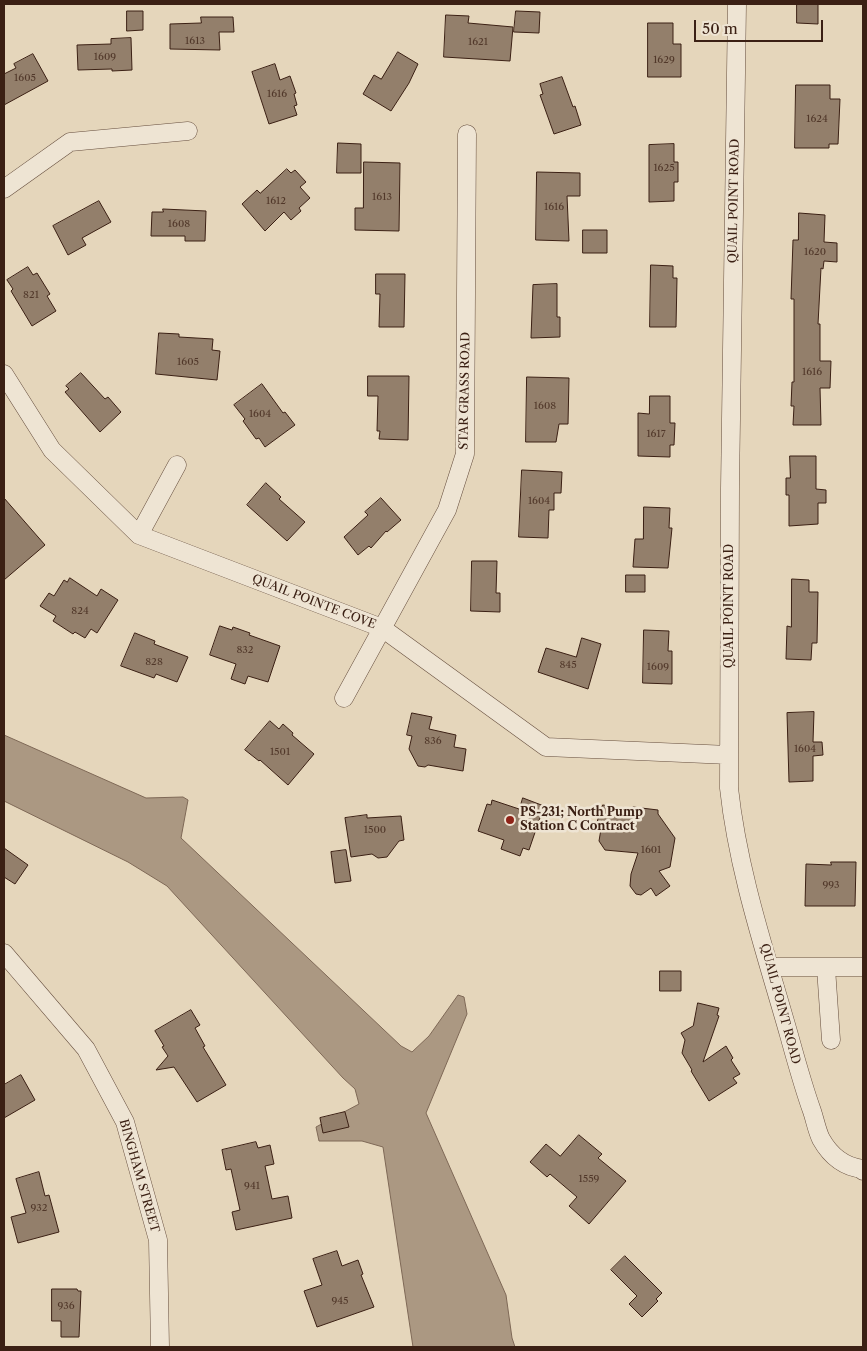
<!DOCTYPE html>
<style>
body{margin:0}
#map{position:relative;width:867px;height:1351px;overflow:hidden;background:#e5d6bb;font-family:"Libre Caslon Text",serif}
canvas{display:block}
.frame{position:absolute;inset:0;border:5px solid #3b2014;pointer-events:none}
.scale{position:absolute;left:694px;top:20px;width:129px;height:22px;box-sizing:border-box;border:2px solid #3b2014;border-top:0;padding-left:6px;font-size:15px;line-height:18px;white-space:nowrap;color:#3b2014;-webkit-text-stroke:4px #eee4d3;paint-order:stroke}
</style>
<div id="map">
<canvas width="867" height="1351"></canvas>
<div class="frame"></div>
<div class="scale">50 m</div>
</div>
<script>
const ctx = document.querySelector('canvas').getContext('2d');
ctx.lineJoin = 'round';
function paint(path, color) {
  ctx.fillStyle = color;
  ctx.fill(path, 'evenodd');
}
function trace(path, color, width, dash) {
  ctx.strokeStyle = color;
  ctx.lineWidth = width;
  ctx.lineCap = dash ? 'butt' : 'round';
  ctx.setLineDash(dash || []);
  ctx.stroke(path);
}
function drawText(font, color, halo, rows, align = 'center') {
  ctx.font = font + ' "Libre Caslon Text",serif';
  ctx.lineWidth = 5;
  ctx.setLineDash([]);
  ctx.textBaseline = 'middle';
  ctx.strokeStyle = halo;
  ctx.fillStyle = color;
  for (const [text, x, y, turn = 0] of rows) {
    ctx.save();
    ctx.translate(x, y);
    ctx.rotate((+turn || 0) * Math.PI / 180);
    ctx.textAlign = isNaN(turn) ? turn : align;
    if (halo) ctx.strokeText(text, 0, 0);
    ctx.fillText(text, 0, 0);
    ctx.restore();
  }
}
const water = new Path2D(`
 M4 735 146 798 183 797 188 800 181 838 401 1046 412 1052 429 1036 458 995 464 997 467 1014 426 1113 506 1295 512 1338 515 1347H413L383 1147 362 1141H319L316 1127 359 1104 355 1089 343 1078 167 886 128 862 4 801Z`);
paint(water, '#ab9882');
trace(water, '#7e6856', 1);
const building = new Path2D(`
 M797 4H818V24L797 23Z
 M127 11H143V30L127 31Z
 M516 11 540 12 539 33 514 32Z
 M446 15 469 16 468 23 513 27 510 61 444 57Z
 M201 17H233L234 32H219L220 50 170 49V24L201 23Z
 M648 23H673V44H681V77H648Z
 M131 38 132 70 112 71V69L78 70 77 45 111 44V39Z
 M398 52 418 64 409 83 391 111 363 94 374 75 381 79Z
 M33 54 48 81 4 105V74L16 68 14 64Z
 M275 64 280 80 290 76 296 93 294 94 297 105 294 106 297 115 269 124 252 72Z
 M562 77 573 107 575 106 581 125 554 134 540 95 543 94 540 84Z
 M796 85H830V99H840L838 144H829V148H795Z
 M338 143 361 144V173H337Z
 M674 144V162H678V182H674V201L649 202V145Z
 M364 162 400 163 399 231 355 230V208H363Z
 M287 169 291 173 295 170 306 182 300 187 310 198 299 208 301 211 291 220 284 212 265 231 242 204 257 190 260 193Z
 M537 172 580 173V196H567L569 241 536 240Z
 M99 201 111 222 82 238 86 245 68 255 53 226Z
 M163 209 206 211 205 241H185V236H151L152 212H163Z
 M799 213 825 215 824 242 837 243V262L824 261 823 269 821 268 818 324H820V361H831L830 388H820L821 425H793L794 406H791L792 382H794V299H791L793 240H798Z
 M583 230H607V253H583Z
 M651 265 673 266V278H677L676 327H650Z
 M28 267 33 275 37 273 50 294 47 296 56 311 32 326 11 291 13 289 7 280Z
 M376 274H405L404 327H379L380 294H376Z
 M557 284V317H560V337L531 338 533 285Z
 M159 333 179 334V337L213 339 212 350 220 351 217 380 156 374Z
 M81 373 105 399 108 397 121 412 100 432 65 392 69 389 66 386Z
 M368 376H409L408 440 379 439 380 431H377L378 396H368Z
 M527 377 569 378 568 424H559L556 442H526Z
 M262 384 283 413 285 412 295 425 265 447 259 438 256 439 243 421 245 419 234 405Z
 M650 396H670V423H675L674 445H670V457L638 456V413L649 414Z
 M790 456H816V489L826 490V503H818V524L789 526V495H786V478H790Z
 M522 470 562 472 561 493H554V510H549L548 538 519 537Z
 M266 483 281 497 279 499 305 522 287 541 247 505Z
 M4 498 45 545 4 580Z
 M381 498 401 520 387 532 386 531 371 548 369 546 358 555 344 537 368 515 365 512Z
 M644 507 670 508 669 528H672L668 568 633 567 635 539H643Z
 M472 561H497L496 593H500V612L471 611Z
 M626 575H645V592H626Z
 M70 578 97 596 101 589 118 600 97 633 91 629 85 638 75 632 73 634 53 621 56 616 40 606 49 593 54 596 64 580 67 582Z
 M792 579 809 580V592H818L817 643H812L811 660 786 659 787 626 791 627Z
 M220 626 232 630 233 627 250 633 249 635 280 646 268 682 248 676 245 684 231 679 236 664 210 655Z
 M644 630 669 631 668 651H672V684L643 683Z
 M135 633 155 641 154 644 188 657 177 682 156 674 154 678 121 666Z
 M582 638 601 644 588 689 538 672 546 648 576 657Z
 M814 712 813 742H822L823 755 813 756V781L789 782 787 713Z
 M412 713 432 717 429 729 456 735 454 747 466 749 463 771 428 765 425 767 418 766 409 749 412 736 407 735Z
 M270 721 279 729 283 724 293 733 292 735 314 754 288 785 260 760 259 761 245 750Z
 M523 798 544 806 529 850 523 848 520 856 501 849 504 840 478 831 487 804 491 805 492 800 519 809Z
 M603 805 629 810 633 807 658 810V814L675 838 670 867 659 871 670 886 656 896 651 888 641 895 636 894 630 886 631 874 638 853 605 850 599 841 601 829 597 823Z
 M367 815V818L401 816 404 840 399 841 387 857 378 858 372 854 351 857 345 818Z
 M4 848 28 865 15 884 4 877Z
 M346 850 351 881 335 883 331 852Z
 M831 862H856L855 906H805L806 864 831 865Z
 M660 971H681V991H660Z
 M698 1003 719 1008 717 1015 719 1016 703 1062 726 1046 733 1058 731 1060 740 1074 733 1078 737 1083 709 1101 691 1071 692 1070 682 1053 685 1040 681 1033 693 1026Z
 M191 1010 200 1025 195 1028 205 1046 203 1047 226 1085 197 1102 174 1067 156 1070 168 1056 162 1047 164 1046 155 1031Z
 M21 1075 35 1100 4 1118V1085Z
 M345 1112 349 1127 323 1133 320 1118Z
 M579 1135 602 1154 598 1158 626 1181 589 1224 569 1206 577 1197 550 1174 547 1177 530 1162 546 1144 560 1156Z
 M256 1142 258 1148 270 1145 274 1164 265 1166 272 1199 288 1196 292 1218 236 1230 232 1212 240 1210 231 1169 226 1170 222 1150Z
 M39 1172 45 1196 49 1195 59 1232 18 1243 11 1217 26 1213 16 1179Z
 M337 1251 342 1266 358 1260 363 1274 361 1275 374 1307 317 1327 304 1291 322 1285 313 1259Z
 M625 1256 662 1293 656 1299 658 1301 642 1317 629 1304 637 1296 611 1270Z
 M52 1289H77L78 1291H81L79 1337H61V1321H52Z`);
paint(building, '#937f6b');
trace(building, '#3b2014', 1);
const minor = new Path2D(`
 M737 4 730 488 729 788C738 872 766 954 789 1035 796 1060 803 1086 812 1111 815 1120 817 1131 821 1139 830 1155 844 1167 863 1169V1171
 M4 189 70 142 188 131
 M4 374 52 450 139 535 382 628 546 747 729 755
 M139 535 177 465
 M344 698 447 510 465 454 467 134
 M4 953 86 1049 125 1122 158 1240 160 1347
 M770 967H863
 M826 968 831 1040`);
trace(minor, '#664e3e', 19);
trace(minor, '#eee4d3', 18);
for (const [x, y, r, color] of [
 [510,820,5,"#8f2418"]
]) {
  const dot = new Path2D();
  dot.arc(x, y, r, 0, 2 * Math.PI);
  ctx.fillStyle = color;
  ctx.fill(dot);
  trace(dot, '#eee4d3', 2);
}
drawText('10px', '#51382a', null, [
 ["1613",195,41],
 ["1621",478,42],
 ["1609",105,57],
 ["1629",664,60],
 ["1605",25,78],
 ["1616",277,94],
 ["1624",817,119],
 ["1625",664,168],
 ["1613",382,197],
 ["1612",276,201],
 ["1616",554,207],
 ["1608",179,224],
 ["1620",815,252],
 ["821",31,295],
 ["1605",188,362],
 ["1616",812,372],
 ["1608",545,406],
 ["1604",260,414],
 ["1617",656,434],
 ["1604",539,501],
 ["824",80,611],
 ["832",245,650],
 ["828",154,662],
 ["845",568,665],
 ["1609",658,667],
 ["836",433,741],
 ["1604",805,749],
 ["1501",280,752],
 ["1500",375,830],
 ["1601",651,850],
 ["993",831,885],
 ["1559",589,1179],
 ["941",252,1186],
 ["932",39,1208],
 ["945",340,1301],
 ["936",66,1306]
]);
drawText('12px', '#3b2014', '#eee4d3', [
 ["QUAIL POINT ROAD",734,201,-89],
 ["STAR GRASS ROAD",465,391,-89],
 ["QUAIL POINTE COVE",314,602,21],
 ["QUAIL POINT ROAD",730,606,-90],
 ["QUAIL POINT ROAD",780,1004,75],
 ["BINGHAM STREET",139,1176,74]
]);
drawText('bold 12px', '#3b2014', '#eee4d3', [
 ["PS-231; North Pump",520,813],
 ["Station C Contract",520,827]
], 'left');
</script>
